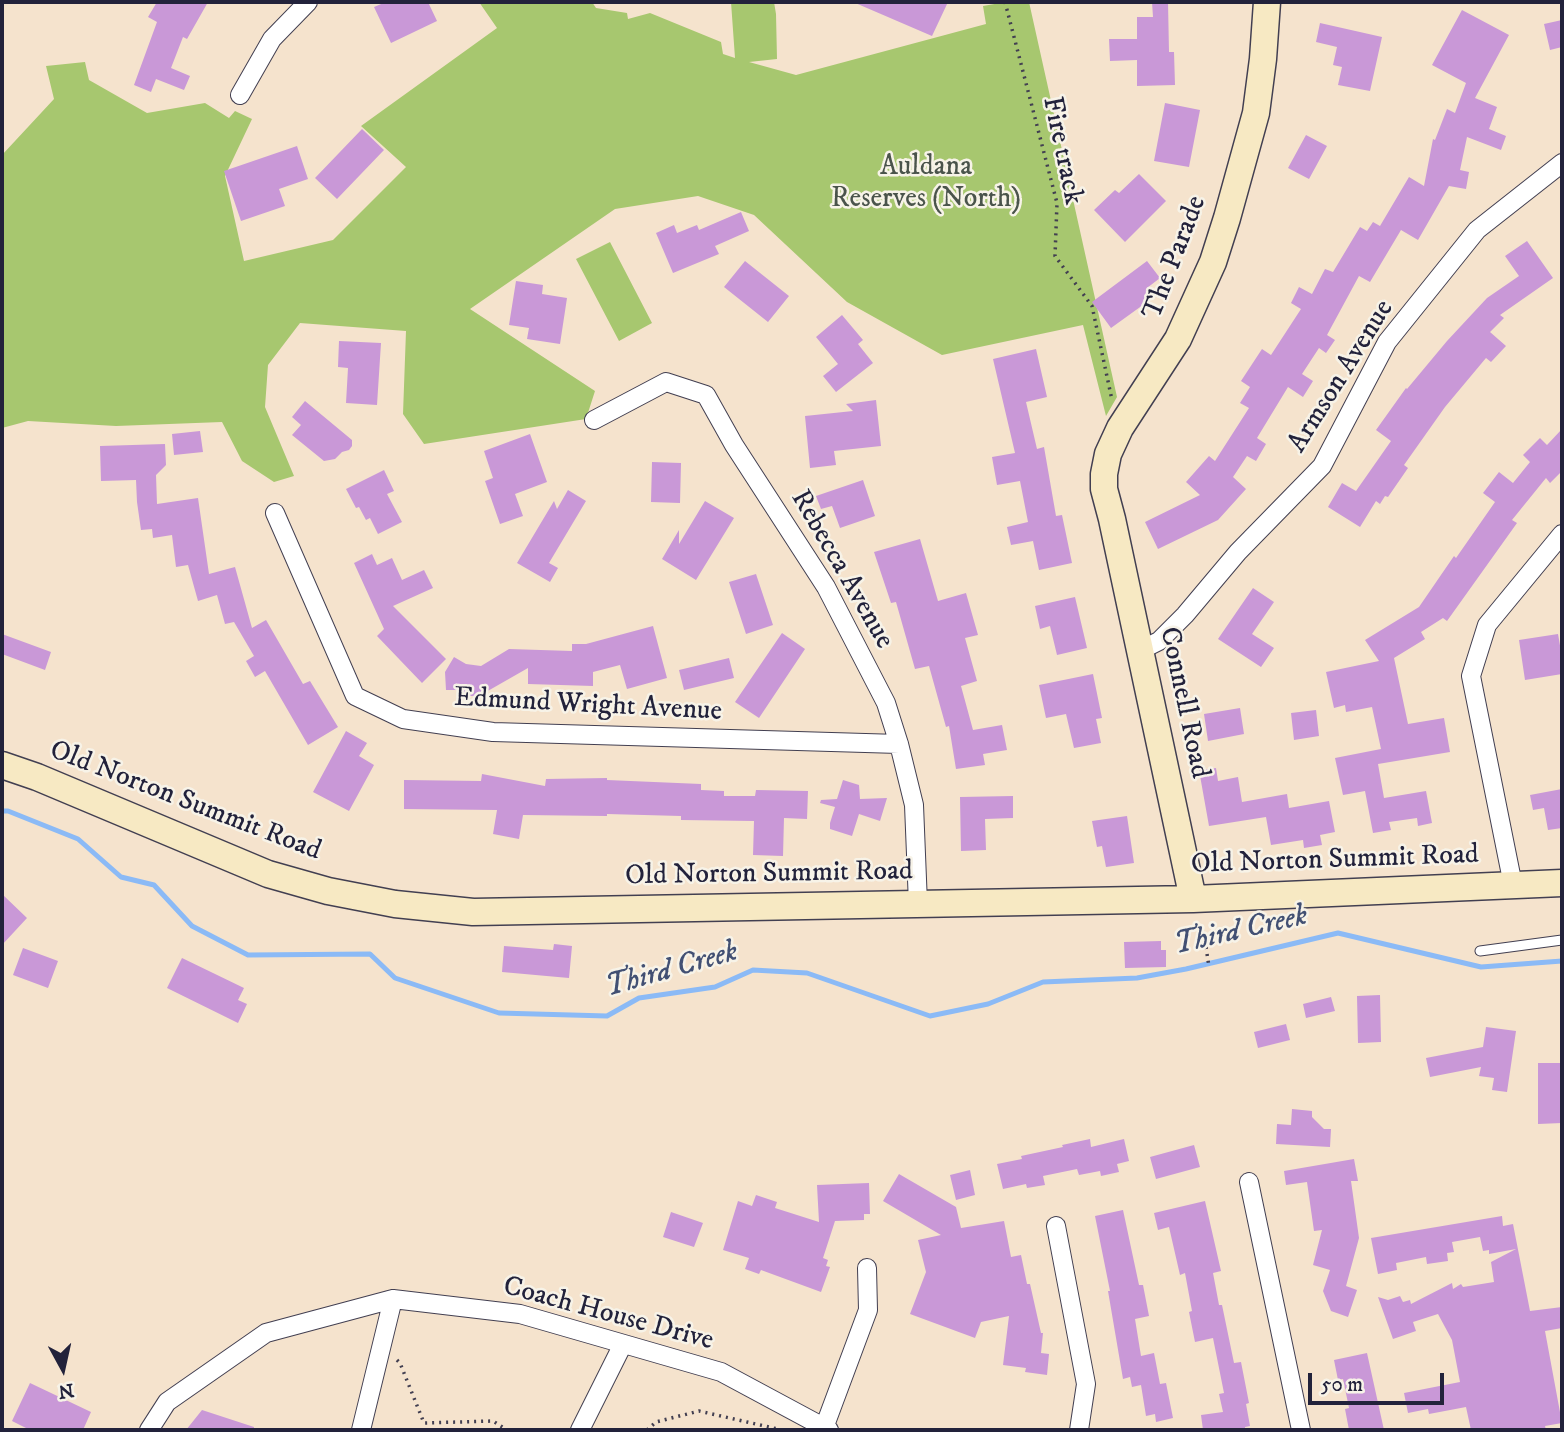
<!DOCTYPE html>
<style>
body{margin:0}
#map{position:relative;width:1564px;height:1432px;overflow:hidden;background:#f5e3cd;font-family:"IM FELL DW Pica",serif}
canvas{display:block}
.frame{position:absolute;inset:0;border:4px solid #22223b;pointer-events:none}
.north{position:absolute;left:28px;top:1334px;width:70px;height:70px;-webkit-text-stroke:5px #f7f3e8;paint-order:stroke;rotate:172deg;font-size:19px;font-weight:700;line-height:28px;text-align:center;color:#22223b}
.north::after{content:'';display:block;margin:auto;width:24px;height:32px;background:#22223b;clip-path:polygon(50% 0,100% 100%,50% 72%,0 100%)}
.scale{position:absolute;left:1308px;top:1373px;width:136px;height:32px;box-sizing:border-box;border:4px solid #22223b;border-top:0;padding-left:9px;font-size:21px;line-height:24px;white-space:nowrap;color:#22223b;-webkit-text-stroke:5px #f7f3e8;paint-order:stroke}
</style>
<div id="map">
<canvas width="1564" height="1432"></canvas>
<div class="frame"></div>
<div class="north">N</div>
<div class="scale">50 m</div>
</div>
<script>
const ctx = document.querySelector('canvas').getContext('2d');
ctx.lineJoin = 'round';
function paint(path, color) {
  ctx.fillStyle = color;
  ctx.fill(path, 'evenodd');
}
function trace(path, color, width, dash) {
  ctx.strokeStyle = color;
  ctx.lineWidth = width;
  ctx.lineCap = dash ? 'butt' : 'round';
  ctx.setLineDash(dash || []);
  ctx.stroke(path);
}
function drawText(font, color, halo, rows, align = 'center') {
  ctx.font = font + ' "IM FELL DW Pica",serif';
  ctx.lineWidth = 5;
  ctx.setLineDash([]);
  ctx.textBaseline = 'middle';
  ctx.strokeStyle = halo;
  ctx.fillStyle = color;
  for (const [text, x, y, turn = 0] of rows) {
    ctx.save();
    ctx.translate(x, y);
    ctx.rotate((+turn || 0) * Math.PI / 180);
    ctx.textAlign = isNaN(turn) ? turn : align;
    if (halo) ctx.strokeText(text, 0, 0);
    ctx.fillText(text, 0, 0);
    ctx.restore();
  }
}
paint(new Path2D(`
 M479 2H592L596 8 627 13 628 19 650 13 721 42 723 54 735 58 731 2H774L776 14 777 59 749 62 796 75 986 24 983 6 1006 2H1029L1117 397 1106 416 1083 325 942 355 847 302 754 215 698 196 615 209 470 309 595 391 586 419 424 444 403 414 406 331 300 323 268 365 265 407 294 476 274 482 242 461 222 422 116 426 28 421 2 428V155L54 99 46 66 85 62 89 80 147 113 205 103 229 118 235 111 252 119 225 176 244 261 333 240 406 167 361 126 497 28Z
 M610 242 652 323 619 341 576 259Z`), '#a7c76f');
trace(new Path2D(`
 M2 811H8L78 839 121 877 154 885 192 926 248 955 370 954 395 978 499 1013 607 1016 639 998 715 987 753 970 807 973 930 1016 988 1004 1043 982 1137 978 1186 969 1338 933 1481 967 1562 961`), '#8bbaf6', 5);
paint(new Path2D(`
 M157 2H208L187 39 183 37 171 68 190 76 184 90 156 79 151 92 134 85 157 22 148 17Z
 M386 2H428L437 21 391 43 374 7Z
 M853 2H948L932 36Z
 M1152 2H1168L1169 52H1174L1175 85 1137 86V60L1110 61 1109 39H1137V17H1153Z
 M1462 10 1509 35 1475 98 1497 107 1489 129 1506 136 1501 150 1467 137 1460 170 1469 172 1466 189 1449 186 1418 240 1401 230 1370 282 1359 276 1327 335 1335 340 1326 353 1319 348 1302 374 1313 381 1303 397 1288 387 1257 438 1266 444 1256 461 1247 456 1233 477 1246 489 1218 520 1158 549 1145 522 1200 495 1186 482 1209 456 1215 461 1249 408 1240 403 1250 387 1241 381 1262 349 1271 355 1301 309 1291 303 1299 287 1312 294 1325 269 1333 272 1360 227 1367 231 1373 222 1380 226 1409 177 1424 186 1433 139 1435 140 1447 109 1455 113 1466 83 1432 65Z
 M1562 20V47L1550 50 1544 24Z
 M1320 23 1382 37 1370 91 1338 85 1342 67 1333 65 1337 47 1316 42Z
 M1165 103 1200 110 1189 167 1154 161Z
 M362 129 384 150 337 199 315 178Z
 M1306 135 1327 146 1309 179 1288 168Z
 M297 146 308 179 279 189 285 206 241 221 224 171Z
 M1139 174 1166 201 1125 242 1094 210 1115 190 1119 193Z
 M741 212 749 231 715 246 719 254 673 273 656 233 674 225 677 233 697 225 699 230Z
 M1527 241 1553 278 1500 315 1504 318 1490 332 1506 346 1491 362 1486 358 1445 407 1404 465 1408 468 1388 497 1385 496 1380 504 1376 501 1360 527 1328 507 1342 483 1356 491 1391 441 1376 430 1406 388 1407 389 1447 341 1487 298 1519 276 1505 256Z
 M745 261 789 296 768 322 724 287Z
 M1147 261 1160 278 1147 288 1154 297 1111 328 1092 302Z
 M516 281 543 285 542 294 567 298 560 344 527 339 529 328 509 325Z
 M842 315 863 340 858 344 873 363 836 392 823 376 838 364 816 337Z
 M339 341 381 343 377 405 346 403 348 368 338 367Z
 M1036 349 1047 397 1026 402 1037 449 1044 447 1056 516 1062 515 1072 563 1039 570 1033 541 1011 545 1007 527 1028 522 1020 481 997 485 992 457 1015 453 993 359Z
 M876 400 881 446 834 451 836 465 810 468 805 416 853 411 846 404Z
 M305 401 352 440V446L349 450 342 452 335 459 324 461 292 435 301 425 292 417Z
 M1562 429V471L1550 483 1546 478 1512 520 1517 523 1447 621 1443 618 1421 632 1425 639 1394 658 1408 724 1444 718 1450 752 1378 764 1384 798 1426 791 1432 823 1418 826 1417 818 1389 822 1391 830 1373 833 1365 791 1343 795 1335 758 1381 749 1372 707 1346 712 1345 705 1334 708 1326 672 1379 661 1365 640 1419 607 1454 556 1456 558 1495 502 1483 493 1499 472 1513 483 1530 462 1523 455 1540 438 1547 445Z
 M200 431 203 452 174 455 172 434Z
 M530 434 547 482 515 494 523 516 500 524 485 481 493 478 484 451Z
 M165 444 166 465 156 475 157 504 198 498 209 574 235 567 252 628 266 620 303 684 310 681 338 727 308 745 265 671 255 677 246 661 254 656 234 622 225 624 217 595 198 601 188 565 176 567 172 535 153 538 152 529 141 530 137 502 136 480 101 481 100 446Z
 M652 462 681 463 680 503 651 502Z
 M384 470 394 491 387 494 402 522 378 534 370 518 366 520 359 507 356 508 346 489Z
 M863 480 875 516 840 528 832 506 821 509 816 496Z
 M568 490 586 501 549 563 558 568 550 582 517 563 554 501 557 509Z
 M705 501 734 518 696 580 662 559 679 530V544Z
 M920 539 938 601 966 593 978 635 965 638 977 681 961 686 973 730 1002 725 1007 750 983 754 985 765 956 769 949 726 946 727 929 666 915 669 896 602 891 603 874 552Z
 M372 554 377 565 392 558 402 580 424 570 433 588 393 606 446 659 422 683 377 636 384 629 354 563Z
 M756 574 773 625 746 634 729 582Z
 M1253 588 1274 602 1252 634 1274 648 1261 667 1218 639Z
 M1075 597 1087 648 1057 655 1050 626 1040 629 1035 606Z
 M653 626 667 678 627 689 620 665 593 672V686L528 684V668L479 696H457V690H446L445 672 454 657 466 664 481 666 509 649 572 651V644H586Z
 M782 633 805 649 759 718 735 702Z
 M2 634 51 652 45 670 2 654Z
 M1558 634 1562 657V674L1525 680 1519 640Z
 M729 658 734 678 684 690 679 670Z
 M1093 674 1102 718 1096 719 1101 743 1074 748 1066 714 1046 718 1039 685Z
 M1240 708 1244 734 1208 741 1204 714Z
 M1316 710 1319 736 1294 740 1291 713Z
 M346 731 367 743 359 756 374 765 349 811 313 792Z
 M1216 768 1218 781 1238 777 1242 802 1287 794 1289 808 1329 801 1335 832 1320 835 1322 845 1304 848 1303 840 1271 845 1266 817 1209 826 1199 770Z
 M482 774 545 786 546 779 607 778V780L701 784V790L724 791V796H755L756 790 808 791 807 819 784 818 783 856 753 855 754 821 681 820V816L607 814V816L523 815 519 839 493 834 497 810 404 809V780L481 781Z
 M843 780 859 785 860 799 887 798 880 821 859 814 852 836 830 829V823L835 807 820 803 821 800 837 799Z
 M1562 789V828L1548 830 1544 808 1533 810 1530 795Z
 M1013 796V818L985 819 986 850 961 851 960 797Z
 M1127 816 1134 863 1106 867 1102 846 1097 847 1092 821Z
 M2 894 27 918 2 945Z
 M1161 941V950H1166V967L1125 968 1124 942Z
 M554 944 572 946 569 978 502 972 504 946 553 950Z
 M23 948 58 961 48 988 13 975Z
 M182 958 244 988 238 1000 247 1004 238 1023 167 988Z
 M1380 995 1381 1042 1358 1043 1357 996Z
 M1331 997 1335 1011 1306 1018 1303 1004Z
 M1286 1024 1290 1040 1258 1048 1254 1032Z
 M1486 1027 1516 1031 1507 1092 1492 1090 1494 1078 1479 1076 1481 1067 1430 1077 1426 1058 1483 1047Z
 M1538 1063H1562V1123L1538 1124Z
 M1292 1109 1312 1111V1117L1324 1129H1331L1330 1147 1276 1144 1277 1124 1291 1125Z
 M1090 1139 1091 1147 1124 1139 1129 1161 1117 1164 1119 1172 1101 1176 1100 1171 1079 1175 1077 1169 1043 1176 1045 1185 1027 1188 1026 1184 1003 1189 997 1164 1022 1159 1021 1156 1063 1147 1062 1145Z
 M1194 1145 1200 1167 1156 1179 1150 1157Z
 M1354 1159 1358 1181H1351L1359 1238 1346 1286 1357 1290 1348 1317 1331 1311 1323 1291 1330 1270 1313 1265 1322 1230 1314 1231 1307 1182 1286 1185 1284 1171Z
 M970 1170 975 1195 956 1200 950 1175Z
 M899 1174 956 1207 961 1228 1004 1221 1011 1257 1021 1255 1027 1284H1030L1041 1333H1043L1041 1353 1049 1354 1047 1375 1025 1372 1026 1368 1003 1365 1009 1316 981 1322 975 1338 910 1314 926 1272 918 1240 941 1235 883 1201Z
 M869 1183 870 1214H864V1220L835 1221 823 1258 828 1260 826 1266 830 1267 821 1292 761 1270 759 1274 745 1269 749 1258 723 1250 738 1201 752 1206 756 1195 777 1202 775 1208 819 1222 817 1185Z
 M1205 1201 1221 1271 1213 1273 1219 1305H1222L1234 1363 1241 1362 1249 1403 1246 1404 1250 1426 1245 1427V1430H1203L1201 1415 1223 1412 1219 1394 1224 1393 1213 1338 1195 1342 1189 1312 1192 1311 1185 1273 1180 1275 1169 1227 1158 1230 1154 1213Z
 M1123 1210 1139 1285H1143L1149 1316 1135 1319 1141 1356 1154 1353 1160 1384 1166 1383 1173 1418 1156 1422 1155 1414 1146 1416 1141 1385 1132 1387 1130 1377 1123 1379 1108 1291H1110L1095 1216Z
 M671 1212 703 1223 694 1247 663 1237Z
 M1502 1216 1503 1226 1513 1224 1530 1311 1562 1307V1328L1545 1331 1562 1423 1545 1426 1546 1430H1471L1466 1407 1429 1414 1428 1409 1408 1413 1404 1393 1460 1382 1452 1340 1438 1314 1413 1322 1416 1331 1393 1339 1378 1297 1388 1300 1400 1296 1403 1302 1410 1300 1411 1304 1452 1283 1453 1289 1461 1284 1463 1287 1494 1282 1491 1262 1516 1249 1489 1254V1250L1483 1251 1480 1237 1452 1242 1454 1252 1447 1253 1448 1261 1427 1264 1426 1257 1396 1263 1397 1270 1378 1274 1371 1238Z
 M1367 1353 1384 1430H1349L1345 1409 1349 1408 1343 1379 1338 1380 1334 1360Z
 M30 1383 91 1412 83 1430H30L12 1421Z
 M202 1410 254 1427V1430H186Z`), '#c998d7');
const lane = new Path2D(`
 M1480 951 1562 940`);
const street = new Path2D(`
 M240 95 272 39 308 2
 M594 420 666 382 706 395 734 445 826 587 886 703 899 744 914 805 918 904
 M275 513 355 696 403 719 493 732 899 744
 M1139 651 1159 641 1185 615 1238 552 1322 466 1387 342 1477 230 1562 163
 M1513 885 1471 676 1487 625 1562 534
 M1249 1182 1301 1430
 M1056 1226 1086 1384 1079 1430
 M824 1428 868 1310 867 1268
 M149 1430 167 1402 266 1333 393 1299 520 1314 721 1372 829 1430
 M361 1430 393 1299
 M580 1430 623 1344`);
const secondary = new Path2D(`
 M2 765 37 777 268 874 328 891 395 904 473 912 1193 899 1562 883
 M1193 899 1112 519 1104 489V474L1108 454 1120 428 1178 339 1213 262 1227 218 1256 113 1263 59 1267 2`);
trace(lane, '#423f51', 11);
trace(street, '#423f51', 20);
trace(secondary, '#423f51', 29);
trace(new Path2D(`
 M1005 2 1057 203 1055 256 1092 306 1112 400
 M1206 947 1209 967
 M397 1360 400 1363 424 1423 493 1421 507 1430
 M647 1430 656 1422 699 1411 782 1430`), '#423f51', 3.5, [2, 5]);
trace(lane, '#fff', 9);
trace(street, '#fff', 18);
trace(secondary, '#f7e9c3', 26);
drawText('28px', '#22223b', '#f7f3e8', [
 ["Fire track",1061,151,78],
 ["The Parade",1176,258,-69],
 ["Armson Avenue",1342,377,-58],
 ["Rebecca Avenue",841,570,60],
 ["Connell Road",1183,703,78],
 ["Edmund Wright Avenue",588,706,3],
 ["Old Norton Summit Road",185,802,21],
 ["Old Norton Summit Road",1335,861,-2],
 ["Old Norton Summit Road",769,875,-1],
 ["Coach House Drive",608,1315,15]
]);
drawText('28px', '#4a544b', '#f7f3e8', [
 ["Auldana",926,168],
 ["Reserves (North)",926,200]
]);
drawText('italic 30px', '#425073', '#f7f3e8', [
 ["Third Creek",1241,932,-13],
 ["Third Creek",672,971,-16]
]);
</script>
